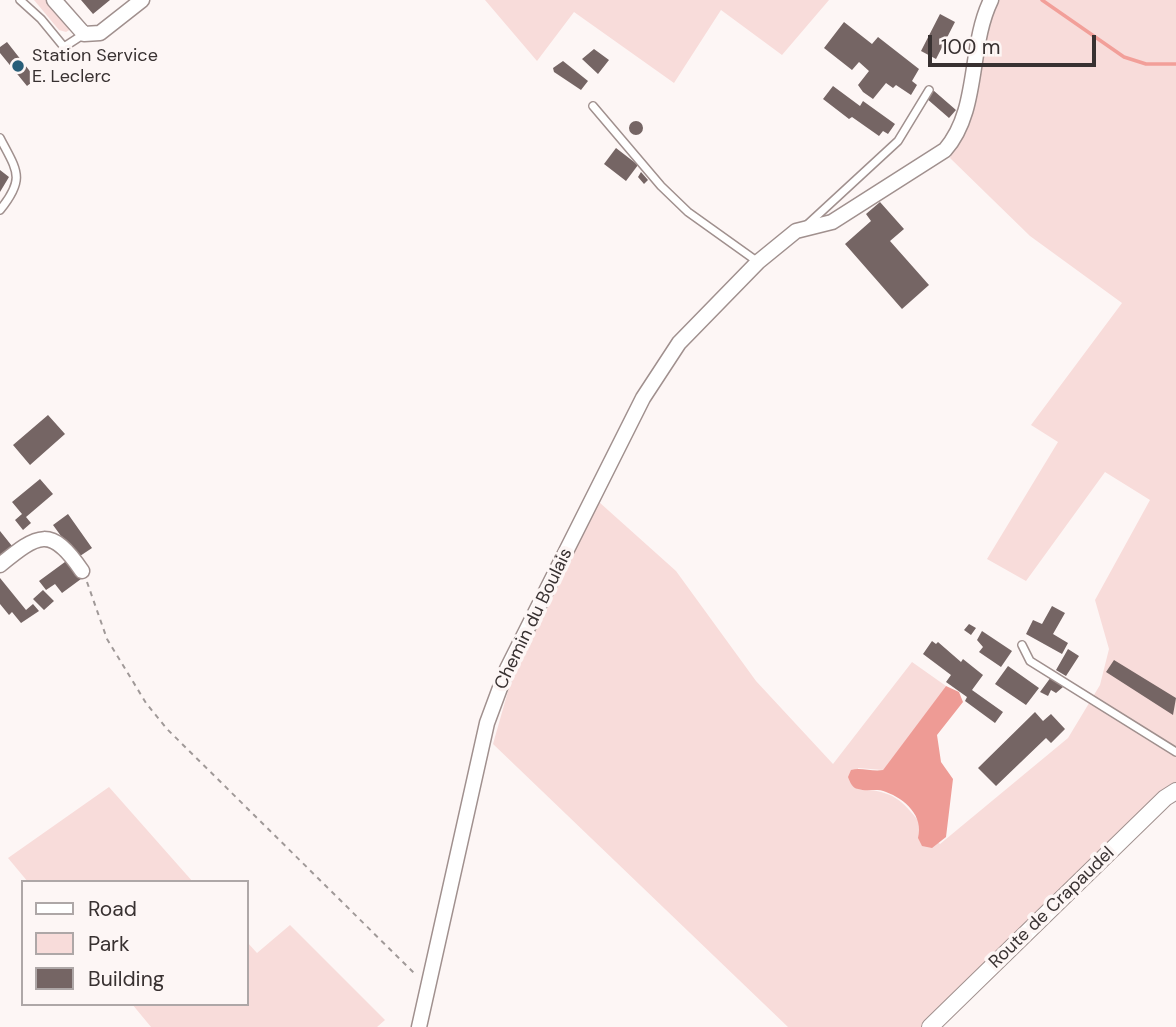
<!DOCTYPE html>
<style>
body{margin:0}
#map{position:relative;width:1176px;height:1027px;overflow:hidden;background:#fdf6f5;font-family:"DM Sans",sans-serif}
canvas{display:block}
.legend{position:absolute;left:21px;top:880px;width:228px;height:126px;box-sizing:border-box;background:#fdf6f5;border:2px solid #aea7a7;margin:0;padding:9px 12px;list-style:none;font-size:21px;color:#383131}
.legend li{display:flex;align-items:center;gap:14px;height:35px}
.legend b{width:35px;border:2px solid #aea7a7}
.scale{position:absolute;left:928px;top:35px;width:168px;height:32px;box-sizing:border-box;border:4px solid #383131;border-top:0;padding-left:9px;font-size:21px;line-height:24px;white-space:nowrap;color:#383131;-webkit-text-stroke:5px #fdf6f5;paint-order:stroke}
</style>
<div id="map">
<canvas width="1176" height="1027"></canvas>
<ul class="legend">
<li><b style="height:9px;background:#fff"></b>Road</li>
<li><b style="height:19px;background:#f8dcda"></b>Park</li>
<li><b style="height:19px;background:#756564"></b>Building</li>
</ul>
<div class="scale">100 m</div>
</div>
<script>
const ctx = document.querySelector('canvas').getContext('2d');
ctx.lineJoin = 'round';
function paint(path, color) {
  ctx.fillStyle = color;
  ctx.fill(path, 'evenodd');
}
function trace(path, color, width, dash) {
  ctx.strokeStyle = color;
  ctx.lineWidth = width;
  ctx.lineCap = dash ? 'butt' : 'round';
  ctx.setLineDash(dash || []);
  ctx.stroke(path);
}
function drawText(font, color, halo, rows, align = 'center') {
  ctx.font = font + ' "DM Sans",sans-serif';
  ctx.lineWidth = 7;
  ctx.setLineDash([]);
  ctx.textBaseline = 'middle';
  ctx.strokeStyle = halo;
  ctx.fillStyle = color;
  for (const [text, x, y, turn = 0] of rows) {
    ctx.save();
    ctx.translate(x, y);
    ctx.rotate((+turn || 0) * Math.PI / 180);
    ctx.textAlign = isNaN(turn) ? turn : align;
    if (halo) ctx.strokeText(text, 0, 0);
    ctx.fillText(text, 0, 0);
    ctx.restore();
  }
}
paint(new Path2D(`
 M34 0H47L71 29 66 32 59 30Z
 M485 0H829L782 55 721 10 674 83 574 12 537 61Z
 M999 0H1176V784L921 1027H788L493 744 512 677 599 502 676 571 756 681 833 764 912 662 946 686 883 770 858 768 857 789C909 790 907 815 940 844L1068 738 1100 685 1109 649 1095 600 1150 500 1105 472 1026 581 987 559 1058 442 1031 425 1122 303 1030 236 950 158 977 59Z
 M109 787 193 882H28L8 858Z
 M290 925 385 1020 377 1027H151L132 1004H247V942L257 953Z`), '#f8dcda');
paint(new Path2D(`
 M946 686 959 692 963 702 937 735 941 762 953 779 946 837 932 848 922 846 918 838C924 816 905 799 886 792 877 788 867 792 858 789 852 788 850 782 848 777L851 770C861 767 872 772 883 770Z`), '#ee9b95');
trace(new Path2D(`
 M1042 0 1124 57 1146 64H1176`), '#f29f99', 3.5);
paint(new Path2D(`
 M81 0H110L93 14Z
 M940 14 955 22 936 59 921 51Z
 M844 22 872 44 878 37 919 69 912 81 917 85 911 95 896 85 893 88 886 83 873 99 863 92 858 85 869 71 859 62 852 70 824 48Z
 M7 42 36 79 27 86 0 53V47Z
 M594 49 609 60 598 74 582 59Z
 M563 61 588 81 581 90 554 72 553 68Z
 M833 86 860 106 863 101 895 124 888 134 883 131 879 136 852 117 849 119 823 99Z
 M933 90 956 110 949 118 926 98Z
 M629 128a7 7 0 1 1 14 0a7 7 0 1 1-14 0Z
 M616 148 638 165 626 181 604 164Z
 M0 170 9 177 0 192Z
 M641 172 648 180 644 184 638 177Z
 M880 202 904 229 890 241 929 285 902 309 845 244 871 221 866 214Z
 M48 415 65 434 30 465 13 445Z
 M40 479 53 494 26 517 31 523 23 530 15 520 22 514 12 502Z
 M68 514 92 548 77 558 53 525Z
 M0 531 12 546 0 558Z
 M69 559 81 579 62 593 55 584 46 590 39 581Z
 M0 578 26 610 33 604 39 611 21 623 12 612 9 615 0 604Z
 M43 590 54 601 44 610 33 599Z
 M1052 606 1065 613 1053 634 1068 643 1062 654 1026 634 1033 620 1042 624Z
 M969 624 976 628 971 635 964 630Z
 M982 631 1012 651 1001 667 979 652 983 647 977 640Z
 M932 641 936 644 938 642 961 662 963 659 983 675 972 690 1003 712 995 723 965 701 967 697 946 682 951 675 923 654Z
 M1068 649 1079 656 1066 676 1056 670Z
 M1114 660 1176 698 1173 715 1106 672Z
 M1008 666 1039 688 1026 705 995 684Z
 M1051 677 1063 687 1056 693 1051 690 1048 696 1040 692Z
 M1035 712 1043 721 1051 714 1065 729 1051 743 1046 738 996 786 978 768Z`), '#756564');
const service = new Path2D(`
 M20 0 41 19 64 47 84 34
 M593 106 661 186 688 212 758 262
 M0 138C17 171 26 178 0 210
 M808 224 898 141 929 90
 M1022 645 1030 661 1176 752`);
const minor = new Path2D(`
 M54 0 84 34 100 33 142 0
 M0 565C38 534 51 525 82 571
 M419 1027 487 723 507 669 643 398 679 343 758 262 796 231 832 222 945 150C980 110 968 47 991 0`);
const tertiary = new Path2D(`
 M930 1027 1165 798 1176 791`);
trace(service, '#a0908e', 10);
trace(minor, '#a0908e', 17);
trace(tertiary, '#a0908e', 18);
trace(new Path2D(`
 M87 582 107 639 146 703 167 729 416 975`), '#a09998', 2, [5, 5]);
trace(service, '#fff', 7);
trace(minor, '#fff', 14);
trace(tertiary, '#fff', 16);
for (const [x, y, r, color] of [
 [18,66,7,"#285e79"]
]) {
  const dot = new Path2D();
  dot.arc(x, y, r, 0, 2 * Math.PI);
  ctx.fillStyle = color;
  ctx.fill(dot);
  trace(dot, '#fdf6f5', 2.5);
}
drawText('18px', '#383131', '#fdf6f5', [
 ["Station Service",32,56],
 ["E. Leclerc",32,77]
], 'left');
drawText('18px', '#383131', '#fdf6f5', [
 ["Chemin du Boulais",534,619,-64],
 ["Route de Crapaudel",1052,908,-44]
]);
</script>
